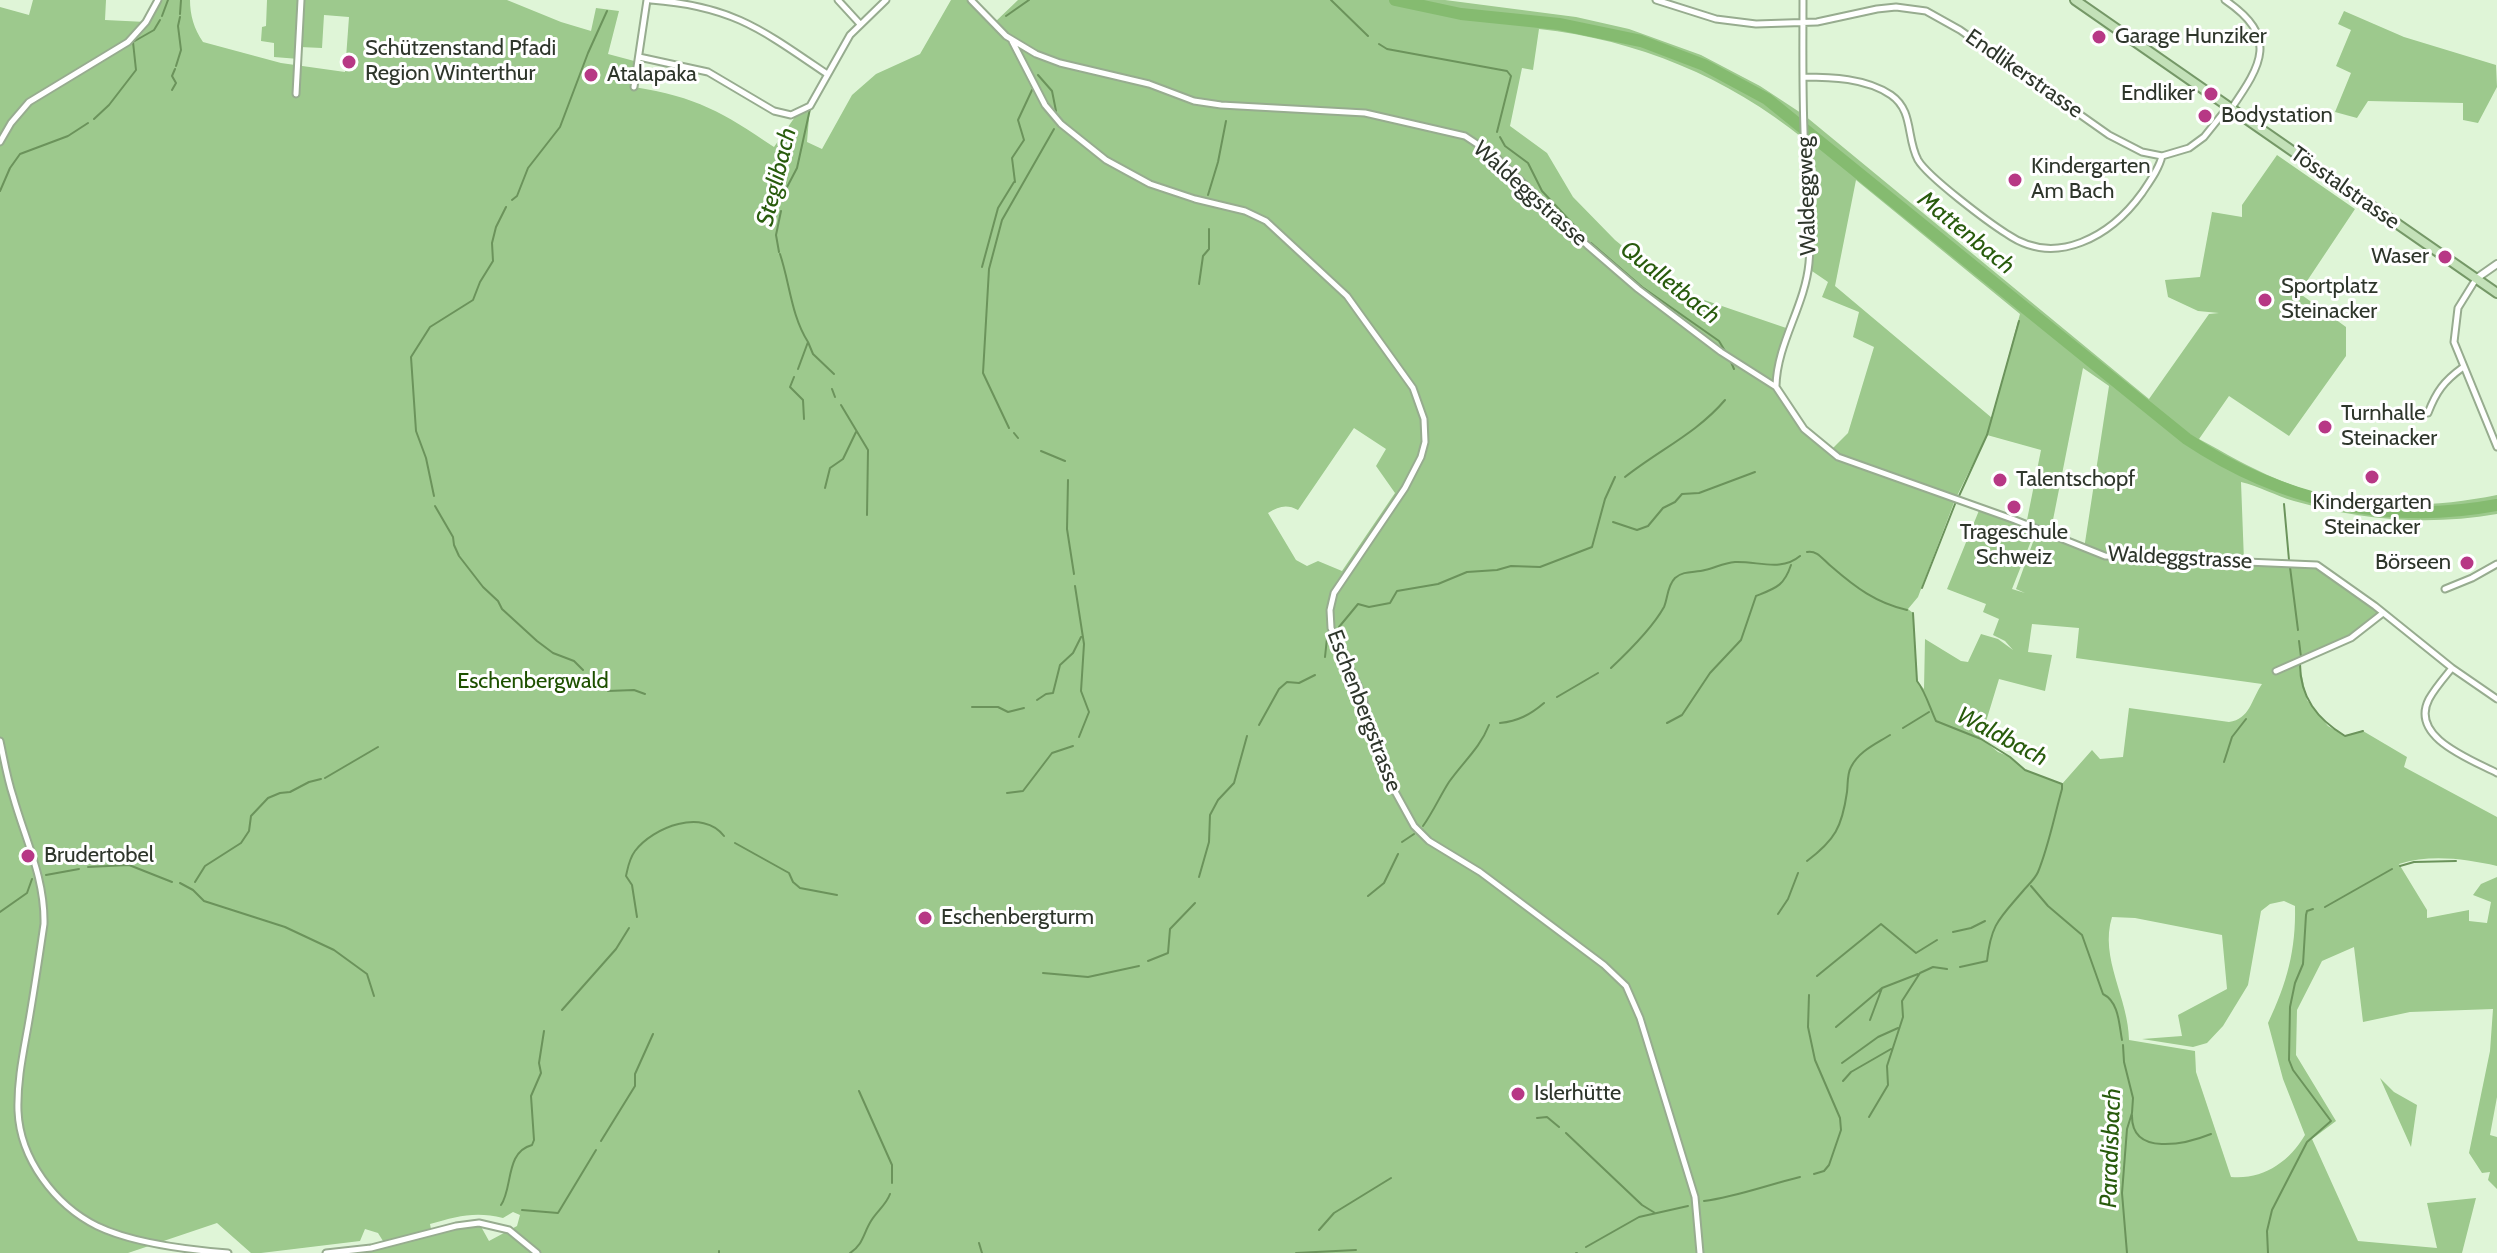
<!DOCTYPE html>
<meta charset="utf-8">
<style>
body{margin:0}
canvas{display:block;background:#dff5d7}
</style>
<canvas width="2497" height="1253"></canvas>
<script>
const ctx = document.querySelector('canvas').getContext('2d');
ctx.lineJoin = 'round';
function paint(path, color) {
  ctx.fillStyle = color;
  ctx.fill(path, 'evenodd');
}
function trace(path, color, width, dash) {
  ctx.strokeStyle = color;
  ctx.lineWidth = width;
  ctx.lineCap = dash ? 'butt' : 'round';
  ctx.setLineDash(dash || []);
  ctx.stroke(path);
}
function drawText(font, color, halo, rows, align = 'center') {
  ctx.font = font + ' Cabin,sans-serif';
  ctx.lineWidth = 6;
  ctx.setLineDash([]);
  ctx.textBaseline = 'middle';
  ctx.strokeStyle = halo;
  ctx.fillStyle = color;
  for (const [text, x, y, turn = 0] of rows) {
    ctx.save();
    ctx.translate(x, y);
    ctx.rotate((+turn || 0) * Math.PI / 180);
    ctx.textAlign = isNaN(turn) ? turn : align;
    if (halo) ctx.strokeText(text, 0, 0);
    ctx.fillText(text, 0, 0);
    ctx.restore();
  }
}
paint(new Path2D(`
 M33 0H106L105 20 146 22 158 0H190C190 15 194 29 203 42L281 63 345 72 349 17 324 15 322 48 300 47 299 59 274 57V43L261 41 262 27 266 26 267 0H507L561 22 591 31 596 8 619 11 608 54 638 62 634 87C697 97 722 112 774 147L797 114 810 106 807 142 822 149 852 95 876 74 920 54 951 0H971L993 24 1018 0H1445L1576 17 1629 29 1701 55 1760 86 1804 115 2149 399 2209 314 2219 313 2198 311 2168 297 2165 280 2200 277 2212 212 2242 217V205L2277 155 2355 209 2299 293 2346 327V356L2289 436 2229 396 2199 439C2225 453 2250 468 2277 479 2347 510 2423 510 2497 495V514C2428 526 2360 520 2294 501 2276 496 2259 486 2241 482L2244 561 2317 565 2383 613 2359 634 2299 662 2307 700 2328 726 2345 736 2363 731 2407 757 2404 767 2497 817V866C2465 859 2431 854 2399 864L2427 910V918L2469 910V921L2487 923 2491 902 2473 895 2481 884 2497 877V1097L2490 1135 2497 1137V1189L2488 1180 2490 1172 2482 1173 2469 1153 2490 1051 2493 1009 2410 1012 2363 1022 2354 947 2322 961 2297 1010 2296 1055 2336 1121 2312 1139 2358 1241 2437 1248 2427 1203 2476 1198 2462 1253H326L371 1248 479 1223 489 1241 517 1226 520 1215 513 1212 503 1218C476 1211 457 1216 430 1224L431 1229 383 1241 378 1233 365 1229 360 1241 261 1253H251L217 1223 128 1253H0V7L29 15ZM1539 29C1638 40 1727 77 1804 139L1811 222 1809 269 1828 282 1822 297 1859 312 1853 337 1874 347 1848 433 1830 451 1800 423 1776 387 1782 354 1792 330 1678 291 1615 240 1573 197 1547 153 1510 126 1522 68 1533 70ZM1856 180 2020 314 1992 418 1835 286ZM2083 368 2109 386 2084 549 2050 535ZM1354 428 1386 449 1376 466 1395 493 1342 571 1318 561 1307 566 1296 560 1268 513C1279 506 1287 504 1298 510ZM1987 435 2041 450 2026 525 2037 531 2016 589 2025 593 2012 589 2035 531 1980 508 1947 589 1986 604 1983 612 1999 619 1993 635 2005 641 2013 650 1998 639 1981 634 1968 662 1961 661 1925 639 1924 689 1917 681 1913 613 1908 609 1918 597 1955 500ZM2032 624 2079 628 2076 658 2262 684C2251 700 2250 719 2229 722L2129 708 2123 757 2100 759 2092 750 2062 784 2025 770 2010 757 1998 752 1981 738 1999 679 2045 691 2052 655 2028 652ZM2284 901 2295 906C2296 950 2287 983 2268 1023L2283 1079 2305 1135C2289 1162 2263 1180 2231 1177L2196 1072 2195 1051 2129 1040C2129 999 2099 958 2112 917L2135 918 2222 935 2227 989 2178 1015 2182 1036 2142 1039 2193 1047 2207 1043 2223 1026 2248 985 2261 911 2270 904Z
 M2344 11 2404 37 2496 65 2497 87 2478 123 2463 120V103L2368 101 2357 118 2335 112 2351 73 2336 66 2351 30 2338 24Z
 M2380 1078 2394 1092 2417 1105 2411 1147Z`), '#9dc98d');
trace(new Path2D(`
 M1331 0 1368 36
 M180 14 181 0
 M162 16 168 0
 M1006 16 1029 0
 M1379 44 1387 49 1507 71 1511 76 1497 132
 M176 66 181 50 178 26 180 17
 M1038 75 1052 91 1056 111
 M172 90 176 83 172 76 175 69
 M94 119 109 105 136 70 133 42 154 30 160 20
 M1500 137 1505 146 1528 163 1542 191 1587 239
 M1015 182 1012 158 1024 140 1018 120 1032 90
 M0 191 10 168 20 154 68 136 88 123
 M1208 195 1218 162 1226 121
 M512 200 517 196 528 168 560 127 588 53 607 11
 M784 201 785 191 797 168 810 109
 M1591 243 1642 287 1719 341 1725 351
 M779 252 776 235 781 211
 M780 254C790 284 791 315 808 342L798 369
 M982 267 998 208 1014 182
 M1199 284 1203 256 1209 249V229
 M2022 308 2023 305
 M808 342 813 354 834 374
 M1731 362 1734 369
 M794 377 790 387 803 400 804 419
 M832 389 835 397
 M841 405 868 450 867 515
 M1009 428 983 373 989 269 1002 220 1054 129
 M1014 433 1018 438
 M1041 451 1065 461
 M1625 477C1659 450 1697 433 1725 400
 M1068 480 1067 529 1074 574
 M825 488 830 468 843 459 856 432
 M434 496 426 458 416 431 411 357 430 327 473 300 480 282 493 261 492 243 496 227 506 207
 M1959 496 1987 435 2019 321
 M2284 504 2289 560
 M435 506 453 537 454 545 459 556 483 587 498 601 502 609 537 641 553 653 574 661 583 670
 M1613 522 1637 530 1648 526 1663 508 1675 502 1682 494 1699 493 1755 472
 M1807 552C1818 550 1823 560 1832 567 1855 587 1876 603 1907 610
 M2290 567 2298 630
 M1075 586 1084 644 1081 691 1089 712 1079 737
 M1922 588 1955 504
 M1913 613 1917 681C1925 691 1930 708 1936 721L1981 739 2010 757 2025 770 2062 784V789C2054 817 2049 845 2038 872 2035 879 2028 885 2023 891 1999 919 1991 924 1987 961L1960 967
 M1339 627 1358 604 1369 607 1390 603 1397 591 1438 584 1467 572 1497 570 1511 566 1540 567 1592 547 1605 499 1615 477
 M2299 641 2301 657
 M1325 657 1327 638
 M2300 664C2300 697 2317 719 2345 736L2363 731
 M1611 668C1628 652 1653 627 1664 607 1668 598 1667 586 1675 578 1684 570 1695 573 1705 570 1715 568 1723 563 1735 562 1758 561 1781 572 1800 556
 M586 678 601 690
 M608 691 634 690 645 694
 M1557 697 1598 673
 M1037 700 1046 694 1053 693 1060 665 1073 653 1081 637
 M972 707H998L1008 712 1024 708
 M1500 723C1518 721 1530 715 1544 703
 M1667 723 1682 715 1710 673 1741 640 1756 596C1776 588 1784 586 1791 565
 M1259 725 1279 689 1287 682 1299 683 1315 675
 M1903 728 1929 712
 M2224 762 2232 737 2246 719
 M325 778 378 747
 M1007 793 1023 791 1052 753 1073 746
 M1423 826C1433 812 1440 796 1449 782 1463 762 1480 748 1489 725
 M1402 842 1414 834
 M735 843 789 873 793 882 800 888 837 895
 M1807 861C1835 840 1842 827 1847 792 1848 784 1847 774 1851 767 1859 751 1876 744 1890 735
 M2400 866 2414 862 2456 861
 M88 867 129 865 172 882
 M46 875 79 869
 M1199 877 1209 842 1210 815 1218 800 1234 783 1247 736
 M195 882 205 866 241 843 249 831 251 816 268 798 280 793 290 792 309 782 321 779
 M180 883 193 890 204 901 285 927 334 950 367 974 374 996
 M2031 886 2048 906 2082 935 2103 994C2119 1002 2119 1024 2122 1040
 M1368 896 1384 883 1398 854
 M2325 907 2392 869
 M0 912 27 893 32 879
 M1778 914 1788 899 1798 873
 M637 917 632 885 626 876C628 867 629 859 635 851 653 827 703 808 724 836
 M1953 932 1971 928 1985 921
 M1148 961 1168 953 1170 929 1195 903
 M1043 973 1088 977 1139 966
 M1817 976 1881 924 1916 953 1937 940
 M1809 995 1808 1027 1815 1060 1840 1118 1841 1130 1829 1165 1824 1171 1814 1174
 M562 1010 616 949 629 928
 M1870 1020 1882 988
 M1836 1027 1882 988 1918 974
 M2123 1045 2124 1062 2133 1098 2132 1113 2127 1129 2122 1193 2127 1253
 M1842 1063 1878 1037 1898 1028
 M1843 1081 1851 1072 1891 1049
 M859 1091 892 1165V1183
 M2132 1115C2131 1157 2186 1144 2211 1134
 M1869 1117 1888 1085 1887 1066 1903 1017 1902 1001 1920 973 1933 967 1947 969
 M1537 1118 1547 1117 1559 1127
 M1566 1133 1642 1205 1655 1213
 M601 1141 635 1086V1074L653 1034
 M1704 1201C1736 1197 1767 1185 1800 1177
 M501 1205C513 1188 505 1152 532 1145L534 1140 531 1096 541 1073 539 1063 544 1031
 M522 1210 558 1213 596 1150
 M1319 1230 1334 1213 1391 1178
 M979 1243 982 1253
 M1586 1247 1639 1217 1688 1206
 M719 1251V1253
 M850 1253C863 1245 863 1234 871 1221 877 1211 886 1205 890 1194
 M1296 1253 1356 1250
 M1576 1253H1577
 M2268 1253 2267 1231 2272 1210 2307 1142 2331 1121 2293 1070 2289 1060 2290 1007 2295 983 2303 964 2306 915 2307 911 2313 909`), '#6b935b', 2);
trace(new Path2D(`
 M1395 0 1461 14 1559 24 1641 41 1704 65 1767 99 2187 439C2280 501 2386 526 2497 505`), '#85bb70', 12);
const minor = new Path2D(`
 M651 0C732 6 761 29 827 74
 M838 0 860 24
 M971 0 1006 36 1036 54 1060 63 1149 84 1194 101 1221 105 1365 113 1465 136 1495 156 1587 245 1638 289 1721 352 1776 387 1804 429 1838 457 2015 520 2105 556 2317 565 2375 606 2452 668 2497 699
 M1656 0 1716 19 1756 24 1817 22 1877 9 1896 7 1926 11 1960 30 2109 135 2142 152 2162 156 2189 148 2204 137 2228 107
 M2225 0C2279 37 2262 64 2231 109
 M1012 41 1045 105 1061 124 1106 160 1150 184 1195 199 1245 211 1266 221 1347 296 1413 388 1424 419 1425 442 1421 457 1405 488 1334 593 1330 610 1331 628 1362 694 1382 768 1414 826 1429 841 1480 872 1604 965 1626 986 1640 1018 1695 1197 1700 1253
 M639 57 708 72 774 111 791 115 810 106 850 35 886 0
 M1803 77C1831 77 1866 78 1891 95 1914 111 1906 138 1918 160 1928 177 1988 222 2007 234 2056 268 2111 236 2142 193 2150 181 2159 169 2162 156
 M634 87 647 0
 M296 94 301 0
 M0 142 11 123 29 102 128 42 146 22 158 0
 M2476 279 2458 308 2454 342 2497 447
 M1776 386C1777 343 1805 306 1809 263 1813 226 1807 190 1805 153 1802 102 1803 51 1803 0
 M2424 413H2428C2436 392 2444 381 2462 368
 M2445 589 2472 578 2497 564
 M2452 668C2444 678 2435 688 2429 699 2409 737 2470 759 2497 773
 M2276 671 2351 638 2383 613
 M0 741C4 759 7 778 13 796 25 839 45 878 44 924 39 958 34 992 28 1026 23 1054 17 1082 18 1111 20 1159 55 1205 97 1226 132 1243 190 1250 228 1253
 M326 1253 371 1248 456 1226 479 1223 509 1230 537 1253`);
const tertiary = new Path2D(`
 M2477 278 2497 264`);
const primary = new Path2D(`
 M2075 0 2497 293`);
trace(minor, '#97ac8f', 9);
trace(tertiary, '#97ac8f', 10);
trace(primary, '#759867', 12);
trace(minor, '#fff', 5);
trace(tertiary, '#fff', 6);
trace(primary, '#c3e1b8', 8);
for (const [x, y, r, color] of [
 [2099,37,8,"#b73885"],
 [349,62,8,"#b73885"],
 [591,75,8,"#b73885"],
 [2211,94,8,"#b73885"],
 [2205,116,8,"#b73885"],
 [2015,180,8,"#b73885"],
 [2445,257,8,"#b73885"],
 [2265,300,8,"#b73885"],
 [2325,427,8,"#b73885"],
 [2372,477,8,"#b73885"],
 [2000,480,8,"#b73885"],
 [2014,507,8,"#b73885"],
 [2467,563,8,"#b73885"],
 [28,856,8,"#b73885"],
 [925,918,8,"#b73885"],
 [1518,1094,8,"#b73885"]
]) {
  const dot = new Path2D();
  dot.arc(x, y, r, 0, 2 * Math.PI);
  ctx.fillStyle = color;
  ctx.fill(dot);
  trace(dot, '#fff', 3);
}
drawText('22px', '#2e362b', '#fff', [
 ["Garage Hunziker",2115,37],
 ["Schützenstand Pfadi",365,49],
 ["Region Winterthur",365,74],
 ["Atalapaka",607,75],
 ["Endliker",2195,94,"right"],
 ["Bodystation",2221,116],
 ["Kindergarten",2031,167],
 ["Am Bach",2031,192],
 ["Waser",2429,257,"right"],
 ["Sportplatz",2281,287],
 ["Steinacker",2281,312],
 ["Turnhalle",2341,414],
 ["Steinacker",2341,439],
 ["Talentschopf",2016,480],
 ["Kindergarten",2372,503,"center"],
 ["Steinacker",2372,528,"center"],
 ["Trageschule",2014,533,"center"],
 ["Schweiz",2014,558,"center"],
 ["Börseen",2451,563,"right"],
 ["Brudertobel",44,856],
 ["Eschenbergturm",941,918],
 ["Islerhütte",1534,1094]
], 'left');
drawText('22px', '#2e362b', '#fff', [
 ["Endlikerstrasse",2024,74,35],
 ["Tösstalstrasse",2345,188,35],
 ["Waldeggstrasse",1530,194,42],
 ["Waldeggweg",1807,196,-92],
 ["Waldeggstrasse",2180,558,3],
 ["Eschenbergstrasse",1364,711,69]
]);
drawText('22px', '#1e5100', '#fff', [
 ["Eschenbergwald",533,682]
]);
drawText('italic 24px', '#285b0c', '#fff', [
 ["Steglibach",777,177,-76],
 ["Mattenbach",1966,233,39],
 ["Qualletbach",1670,283,38],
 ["Waldbach",2002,737,28],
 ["Paradisbach",2111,1148,-88]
]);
</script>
